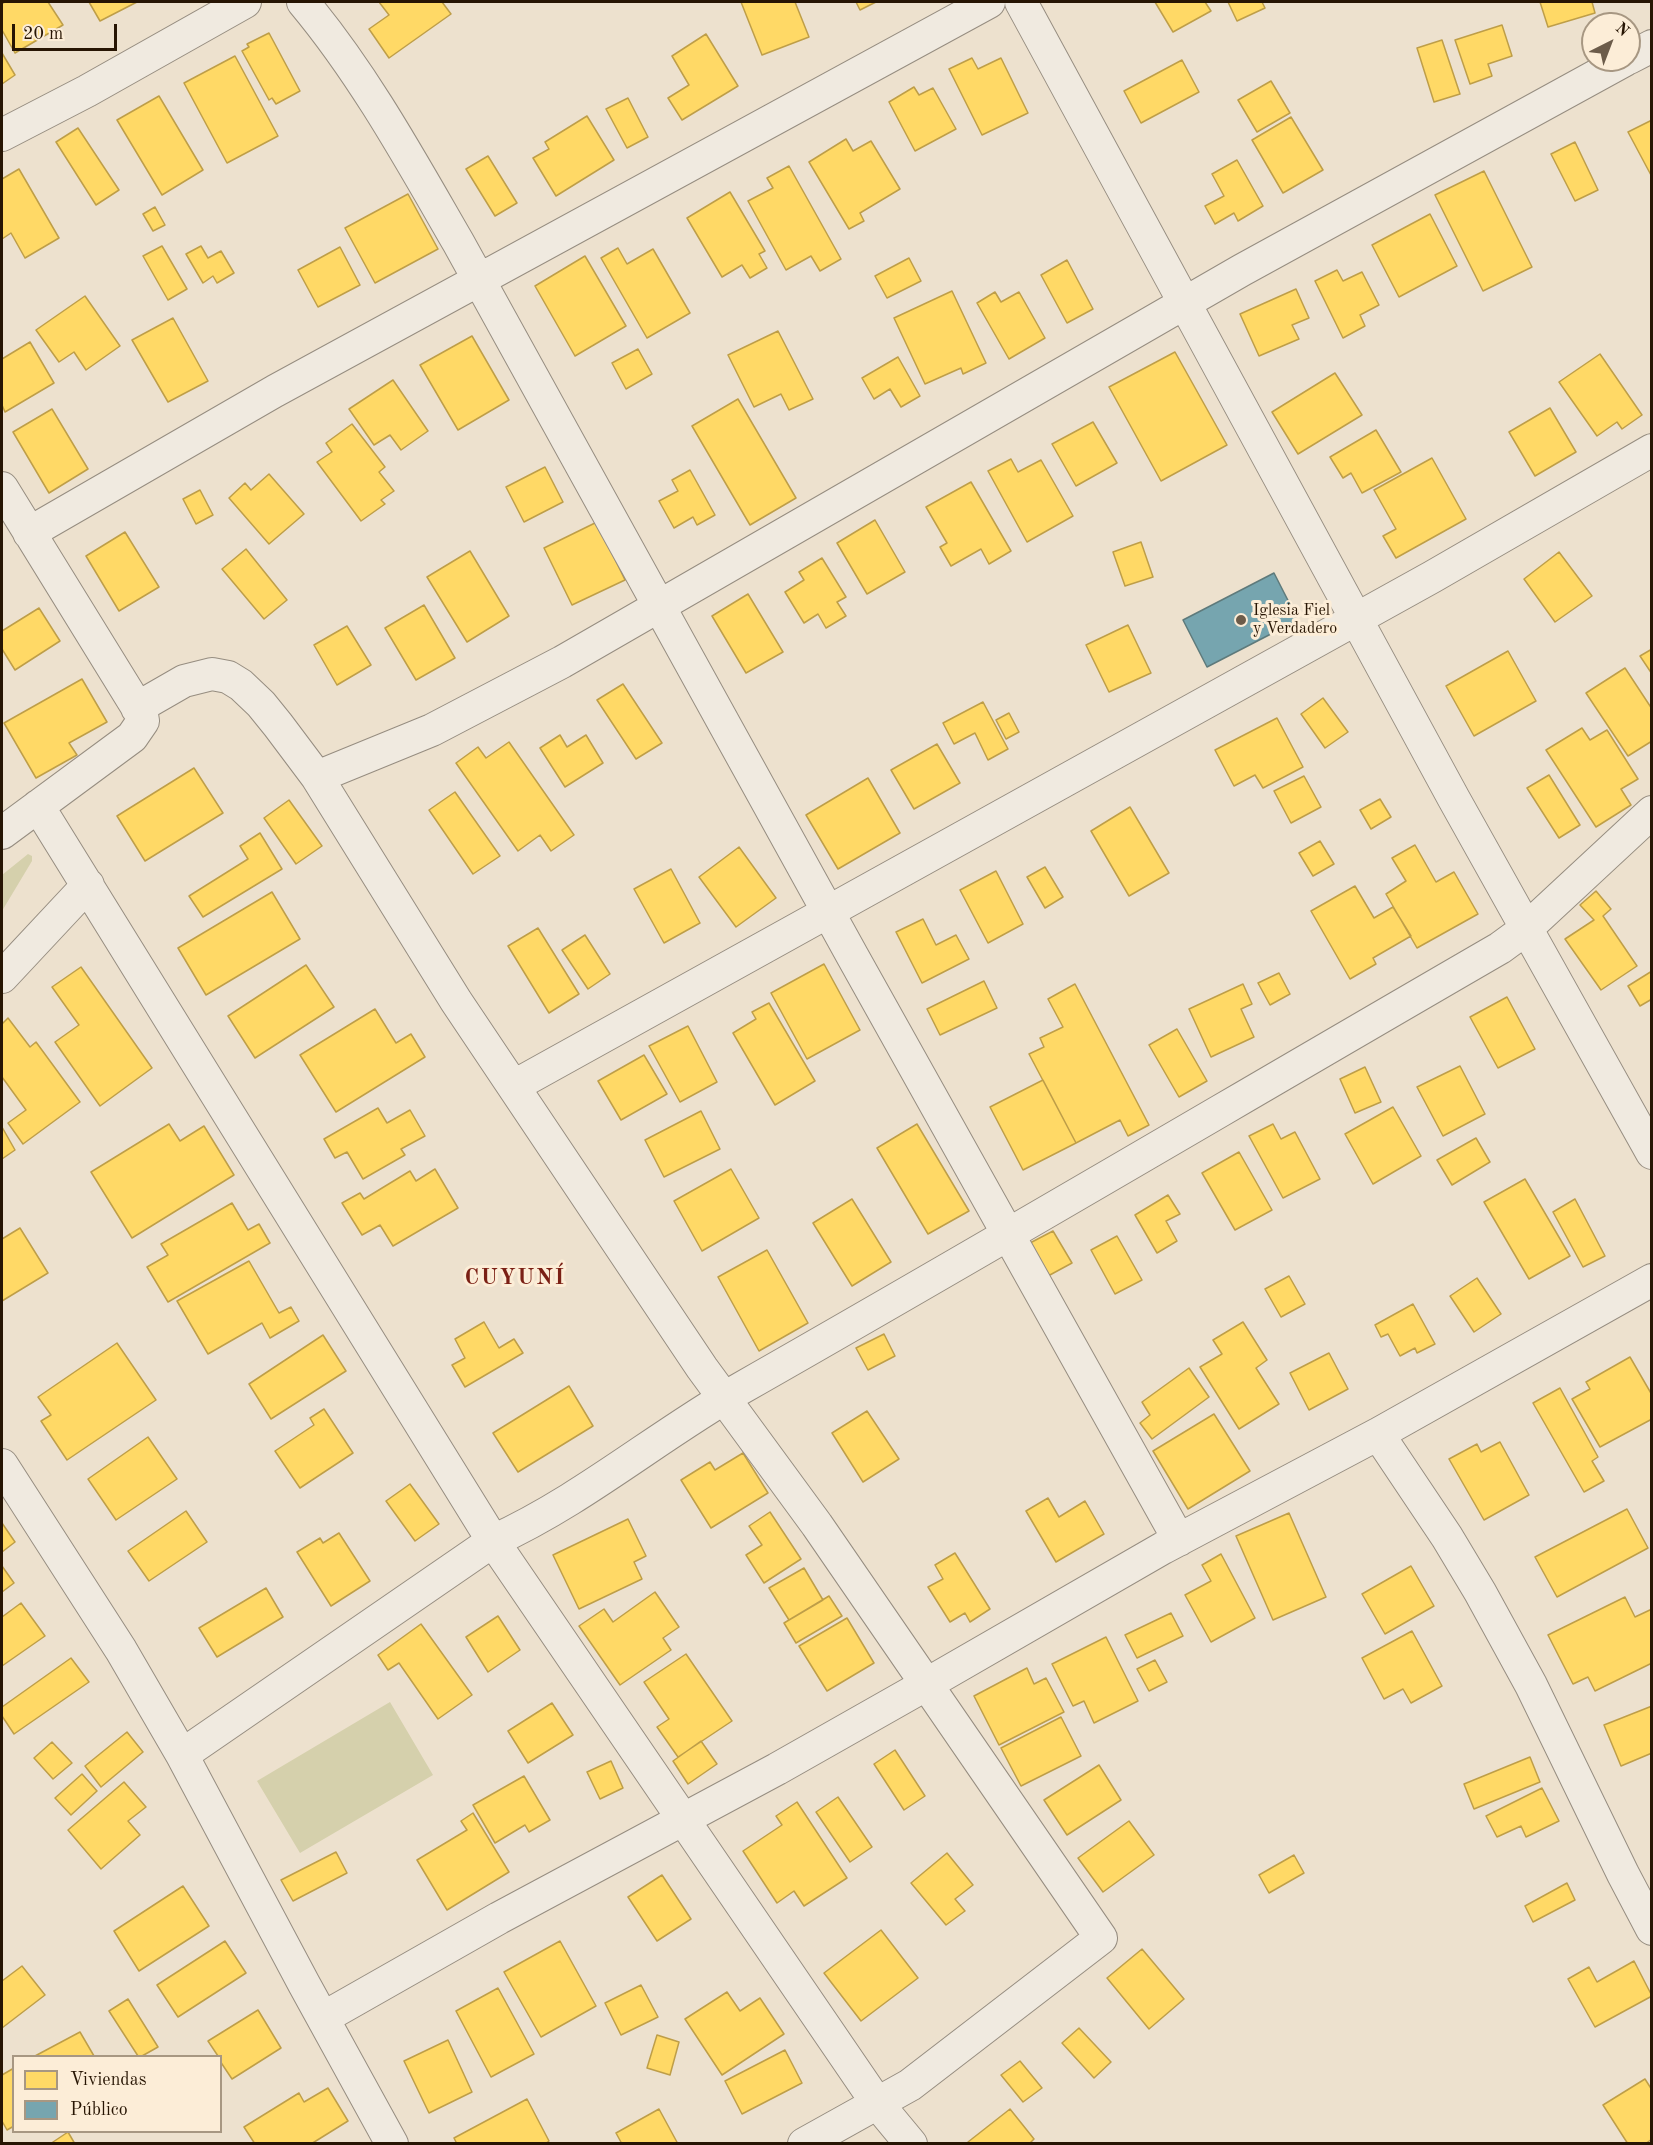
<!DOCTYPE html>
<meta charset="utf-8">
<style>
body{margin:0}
#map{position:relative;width:1653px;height:2145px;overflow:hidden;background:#ede1ce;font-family:"Old Standard TT",serif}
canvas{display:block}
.frame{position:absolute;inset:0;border:3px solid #271503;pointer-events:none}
.legend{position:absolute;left:12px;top:2055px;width:210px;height:78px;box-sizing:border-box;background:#fcedd7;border:2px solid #a79782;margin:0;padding:8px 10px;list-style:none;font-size:18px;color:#271503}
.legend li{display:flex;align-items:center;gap:12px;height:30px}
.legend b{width:30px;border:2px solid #a79782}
.north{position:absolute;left:1581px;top:12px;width:60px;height:60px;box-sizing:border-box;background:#fcedd7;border:2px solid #a79782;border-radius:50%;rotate:42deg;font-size:16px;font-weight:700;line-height:24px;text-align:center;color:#271503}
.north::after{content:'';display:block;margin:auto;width:21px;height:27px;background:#6c5c4a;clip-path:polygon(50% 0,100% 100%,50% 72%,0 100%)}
.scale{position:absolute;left:12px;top:24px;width:105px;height:27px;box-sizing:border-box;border:3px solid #271503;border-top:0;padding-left:8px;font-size:18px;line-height:21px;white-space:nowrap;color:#271503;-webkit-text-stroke:4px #fcedd7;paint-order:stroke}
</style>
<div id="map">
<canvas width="1653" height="2145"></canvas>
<div class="frame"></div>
<ul class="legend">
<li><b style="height:16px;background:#ffd966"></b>Viviendas</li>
<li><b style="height:16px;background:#76a5af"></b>Público</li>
</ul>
<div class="north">N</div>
<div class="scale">20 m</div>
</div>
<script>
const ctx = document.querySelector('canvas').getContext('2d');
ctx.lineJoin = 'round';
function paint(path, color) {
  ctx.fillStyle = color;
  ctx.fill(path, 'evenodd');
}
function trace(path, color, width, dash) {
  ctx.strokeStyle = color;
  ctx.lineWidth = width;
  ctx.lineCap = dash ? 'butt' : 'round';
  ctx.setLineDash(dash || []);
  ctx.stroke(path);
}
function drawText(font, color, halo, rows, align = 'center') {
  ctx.font = font + ' "Old Standard TT",serif';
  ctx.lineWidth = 6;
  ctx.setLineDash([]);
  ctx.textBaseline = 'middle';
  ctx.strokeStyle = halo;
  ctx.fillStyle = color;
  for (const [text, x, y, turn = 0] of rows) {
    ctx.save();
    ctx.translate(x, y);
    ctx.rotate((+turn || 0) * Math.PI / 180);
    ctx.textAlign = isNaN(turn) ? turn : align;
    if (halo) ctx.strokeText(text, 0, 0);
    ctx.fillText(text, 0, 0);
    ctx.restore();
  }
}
paint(new Path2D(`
 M28 854 32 856V861L2 911V875Z
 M390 1702 433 1775 300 1853 257 1781Z`), '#d5d0ac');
const homes = new Path2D(`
 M5 2H48L63 25 15 53 2 30V4Z
 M89 2H137L100 21Z
 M379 2H442L451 14 389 58 369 29 389 15Z
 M741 2H795L809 37 762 55Z
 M856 2H876L860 10Z
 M1155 2H1205L1211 11 1173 32Z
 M1228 2H1262L1265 8 1237 21Z
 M1540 2H1592L1595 13 1548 27Z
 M1502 25 1512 56 1488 64 1492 76 1470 84 1455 40Z
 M269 33 300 91 276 104 272 98 269 100 242 51 249 47 247 44Z
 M706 34 738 86 682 120 668 98 689 85 672 56Z
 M1442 40 1460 94 1434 102 1417 48Z
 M2 53 15 75 2 84Z
 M235 56 278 136 227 163 184 83Z
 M972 58 978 69 1001 58 1028 113 982 135 949 69Z
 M1182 60 1199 92 1141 123 1124 91Z
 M1271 81 1290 113 1257 132 1238 100Z
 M914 87 919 95 933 88 956 129 915 151 889 102Z
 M159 96 203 170 162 195 117 120Z
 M628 98 648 137 627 148 606 109Z
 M587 116 614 160 556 196 533 158 549 149 545 142Z
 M1291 117 1323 170 1283 193 1252 140Z
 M1652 120V177L1628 132Z
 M78 128 119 190 96 205 56 142Z
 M846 139 853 151 871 141 900 189 860 213 864 221 849 229 809 162Z
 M1575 142 1598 190 1575 201 1551 154Z
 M488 156 517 203 495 216 466 169Z
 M1237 160 1263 206 1238 221 1234 213 1215 224 1205 206 1224 196 1212 174Z
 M789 166 841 259 820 271 811 256 786 270 748 201 773 188 767 178Z
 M19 169 59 238 25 258 11 233 2 239V179Z
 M1484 171 1532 267 1483 291 1435 195Z
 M730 192 765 251 759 254 767 268 750 278 742 265 722 277 687 218Z
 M408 194 438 249 375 283 345 228Z
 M155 207 165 225 153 231 143 214Z
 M1430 214 1457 266 1399 297 1372 245Z
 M162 246 187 289 168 300 143 256Z
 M201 246 208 258 221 251 234 273 217 283 213 276 203 283 186 254Z
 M340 247 360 285 318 307 298 270Z
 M618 248 627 264 653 249 690 313 647 338 601 258Z
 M585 256 626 326 575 356 535 286Z
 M909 258 921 281 887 298 875 276Z
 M1067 260 1093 309 1067 323 1041 275Z
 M1337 270 1343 281 1362 272 1379 305 1360 315 1365 326 1343 338 1315 281Z
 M1296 289 1309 318 1292 325 1299 339 1259 356 1240 314Z
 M952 291 986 363 963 374 961 368 925 384 894 318Z
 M995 292 1001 302 1019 292 1045 338 1009 359 977 303Z
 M85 296 120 346 86 370 74 352 59 362 36 330Z
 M173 318 208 381 168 402 132 340Z
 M778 331 813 399 789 410 781 394 754 407 728 355Z
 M472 336 509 400 458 430 420 365Z
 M30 342 54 383 5 412 2 405V359Z
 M638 349 652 374 626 389 612 363Z
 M1175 352 1227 445 1161 481 1109 387Z
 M1600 354 1642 415 1622 429 1617 422 1597 436 1559 382Z
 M898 357 920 396 901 407 890 389 874 399 862 378Z
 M1335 373 1362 415 1298 454 1272 412Z
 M393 380 428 431 401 450 390 435 374 445 349 409Z
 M738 399 796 498 750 525 692 426Z
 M1550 408 1576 452 1535 476 1509 432Z
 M52 409 88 469 49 493 13 432Z
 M1093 422 1117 463 1076 486 1052 444Z
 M352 424 385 467 379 472 394 491 381 500 385 504 361 521 317 462 332 452 326 443Z
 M1376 430 1401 472 1362 493 1351 473 1343 478 1330 457Z
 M1432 458 1466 519 1396 558 1383 536 1396 529 1374 490Z
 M1011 459 1018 472 1041 460 1073 516 1027 542 988 471Z
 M545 467 563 502 524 522 506 487Z
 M690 470 715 515 697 525 693 517 674 528 659 501 678 491 672 480Z
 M269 474 304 514 269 544 229 498 245 483 251 490Z
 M971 482 1011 551 989 564 981 549 951 566 940 547 947 543 926 507Z
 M200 490 213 515 196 524 183 499Z
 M875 520 905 572 867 594 837 543Z
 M597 522 625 580 572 605 544 548Z
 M125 532 159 587 119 611 86 556Z
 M1141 542 1153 577 1125 586 1113 552Z
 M246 549 287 600 264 619 222 569Z
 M470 551 509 616 467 642 427 577Z
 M1559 552 1592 596 1555 622 1524 579Z
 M822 558 846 597 837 602 846 616 826 628 818 614 804 623 785 592 804 580 799 572Z
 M748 594 783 652 746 673 712 616Z
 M424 605 455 658 416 680 385 628Z
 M39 608 60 641 15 670 2 649V631Z
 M1128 625 1151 673 1109 692 1086 645Z
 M347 626 371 665 337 685 314 645Z
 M1652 649V674L1640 656Z
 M1508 651 1536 701 1474 736 1446 686Z
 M1625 668 1652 709V741L1628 756 1586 693Z
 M82 679 107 722 69 743 77 755 36 778 4 723Z
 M623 684 662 743 636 759 597 700Z
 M1323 698 1348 732 1325 748 1301 714Z
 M983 702 1008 749 988 760 975 733 954 744 943 723Z
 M1009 713 1019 732 1006 739 996 720Z
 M1277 718 1303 767 1263 788 1255 775 1234 786 1215 750Z
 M1582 728 1590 740 1607 730 1638 779 1621 789 1631 805 1596 827 1546 750Z
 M560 735 567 747 586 735 603 763 565 787 540 748Z
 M509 742 574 835 551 851 540 835 518 851 456 763 478 747 486 758Z
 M937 744 960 783 914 809 891 770Z
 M194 768 223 813 145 861 117 816Z
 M1549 775 1580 825 1559 838 1527 788Z
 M1304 776 1321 807 1291 823 1274 791Z
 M868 778 900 833 838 869 806 815Z
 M455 792 500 856 473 874 429 810Z
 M1380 799 1391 817 1371 829 1360 810Z
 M289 800 322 846 296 864 264 818Z
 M1130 807 1169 873 1129 896 1091 831Z
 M260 833 282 869 203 917 189 896 248 859 240 846Z
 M1320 841 1334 864 1313 876 1299 853Z
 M1415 845 1436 882 1454 872 1478 914 1417 948 1386 894 1406 881 1392 858Z
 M739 847 776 898 736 927 699 877Z
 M1045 867 1063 897 1045 908 1027 877Z
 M671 869 700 923 664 943 634 889Z
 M996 871 1023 924 988 943 960 890Z
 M1355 886 1374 918 1393 907 1411 936 1373 958 1376 964 1350 979 1311 911Z
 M1596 891 1611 909 1603 916 1637 966 1601 990 1565 939 1594 920 1580 905Z
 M272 892 300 939 206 995 178 948Z
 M923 919 936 945 956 935 969 959 922 983 896 932Z
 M538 928 579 994 549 1013 508 946Z
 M585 935 610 974 588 989 562 950Z
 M824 964 860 1030 807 1059 771 993Z
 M306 965 334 1007 255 1058 228 1016Z
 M81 967 152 1068 100 1106 55 1042 79 1025 52 987Z
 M1652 971V999L1640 1006 1628 986Z
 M1279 973 1290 994 1270 1005 1258 983Z
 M984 981 997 1008 940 1035 927 1009Z
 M1075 984 1149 1125 1128 1136 1120 1120 1076 1143 1029 1054 1044 1047 1040 1038 1063 1027 1048 999Z
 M1243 984 1252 1004 1241 1009 1254 1037 1211 1057 1189 1009Z
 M1507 997 1535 1049 1498 1068 1470 1017Z
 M769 1003 815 1081 775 1105 733 1033 756 1019 752 1012Z
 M375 1009 396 1043 411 1034 425 1057 336 1112 300 1055Z
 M8 1018 30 1047 36 1042 80 1102 23 1144 8 1123 26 1110 2 1077V1024Z
 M688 1026 717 1082 680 1102 649 1046Z
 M1177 1029 1207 1081 1179 1097 1149 1045Z
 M644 1055 667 1094 621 1120 598 1081Z
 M1460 1066 1485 1114 1443 1136 1417 1087Z
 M1365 1067 1381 1102 1355 1113 1340 1079Z
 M1043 1080 1076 1143 1023 1170 990 1107Z
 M1393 1107 1421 1156 1373 1184 1345 1134Z
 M378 1108 387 1123 410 1110 425 1136 401 1149 405 1155 363 1179 347 1152 335 1158 324 1139Z
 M701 1111 720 1149 664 1177 645 1140Z
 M169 1124 180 1141 204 1126 234 1175 132 1238 91 1172Z
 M917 1124 969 1211 928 1234 877 1148Z
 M1273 1124 1281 1139 1295 1132 1320 1179 1283 1198 1249 1136Z
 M2 1127 15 1150 2 1159Z
 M1476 1138 1490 1162 1452 1185 1437 1160Z
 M1239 1152 1272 1210 1235 1230 1202 1173Z
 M435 1169 458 1208 393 1246 380 1225 362 1235 342 1203 360 1193 364 1199 410 1171 416 1181Z
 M731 1169 759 1218 702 1251 674 1201Z
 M1525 1179 1570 1256 1529 1279 1484 1202Z
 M1168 1195 1180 1214 1166 1221 1177 1241 1157 1253 1135 1215Z
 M852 1199 891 1262 852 1286 813 1223Z
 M1575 1199 1605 1256 1583 1267 1553 1212Z
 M232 1203 248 1230 259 1224 270 1243 168 1302 147 1267 168 1255 161 1244Z
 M20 1228 48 1273 2 1301V1239Z
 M1053 1231 1072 1263 1048 1276 1030 1243Z
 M1117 1236 1142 1280 1115 1294 1091 1250Z
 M767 1250 808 1323 759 1351 718 1277Z
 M249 1261 279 1313 291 1307 299 1321 270 1338 262 1323 208 1354 177 1301Z
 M1289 1276 1305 1304 1281 1317 1265 1289Z
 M1477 1278 1501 1314 1474 1332 1450 1296Z
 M1413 1304 1435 1344 1417 1353 1415 1348 1400 1356 1388 1334 1381 1337 1375 1325Z
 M484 1322 499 1348 514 1339 523 1353 465 1387 452 1365 465 1358 455 1339Z
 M1243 1322 1267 1360 1256 1368 1279 1404 1239 1429 1200 1367 1222 1354 1213 1340Z
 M884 1334 895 1356 868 1370 856 1348Z
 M323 1335 346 1371 271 1419 249 1384Z
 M117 1343 156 1400 67 1460 41 1421 51 1415 38 1397Z
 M1329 1353 1348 1389 1309 1410 1290 1373Z
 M1630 1357 1652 1395V1419L1600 1447 1572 1399 1590 1389 1586 1382Z
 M1189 1368 1209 1397 1152 1439 1140 1423 1150 1415 1142 1402Z
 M569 1386 593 1426 518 1472 493 1433Z
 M1560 1388 1598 1457 1592 1461 1604 1481 1584 1492 1533 1403Z
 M324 1409 353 1453 300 1488 275 1451 314 1425 310 1418Z
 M867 1411 899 1459 863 1482 832 1433Z
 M1214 1414 1250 1471 1188 1509 1153 1451Z
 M148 1437 177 1479 116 1520 88 1479Z
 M1500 1442 1529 1495 1484 1520 1449 1459 1477 1444 1481 1452Z
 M743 1453 768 1493 711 1528 681 1480 710 1462 715 1470Z
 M410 1484 439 1524 415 1541 386 1501Z
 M1048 1498 1059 1517 1085 1501 1104 1534 1056 1562 1026 1511Z
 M1627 1509 1648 1548 1557 1597 1535 1557Z
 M186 1511 207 1542 149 1581 128 1551Z
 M770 1512 801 1559 764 1583 746 1555 762 1545 749 1526Z
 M1289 1513 1326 1597 1273 1620 1236 1536Z
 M628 1519 646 1556 634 1562 642 1579 579 1609 553 1555Z
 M2 1523 15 1542 2 1552Z
 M339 1533 370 1581 331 1606 297 1552 320 1538 323 1543Z
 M955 1553 990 1609 970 1622 965 1613 950 1622 928 1587 943 1579 935 1565Z
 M1221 1554 1255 1618 1211 1642 1185 1595 1211 1581 1202 1565Z
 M2 1566 14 1583 2 1592Z
 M1411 1566 1434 1606 1385 1634 1362 1594Z
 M804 1568 823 1600 789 1620 769 1588Z
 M266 1588 283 1617 217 1657 199 1628Z
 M655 1592 679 1627 663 1638 671 1650 620 1685 579 1626 604 1609 613 1622Z
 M829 1596 842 1616 796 1643 784 1623Z
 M1625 1597 1635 1617 1652 1609V1663L1595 1691 1588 1677 1573 1684 1548 1635Z
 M21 1603 45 1636 2 1666V1617Z
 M1171 1613 1183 1636 1137 1658 1125 1635Z
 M498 1616 520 1650 488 1672 466 1637Z
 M847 1618 874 1663 827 1691 799 1646Z
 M421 1624 472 1695 438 1719 399 1663 388 1670 378 1655Z
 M1412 1631 1442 1686 1411 1703 1403 1689 1384 1699 1362 1658Z
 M1106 1637 1138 1701 1094 1723 1084 1701 1073 1706 1052 1664Z
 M686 1654 732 1721 678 1757 657 1727 669 1719 644 1682Z
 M71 1658 89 1682 14 1734 2 1716V1707Z
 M1155 1660 1167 1682 1149 1691 1137 1669Z
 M1027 1668 1034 1684 1046 1678 1064 1712 999 1745 974 1696Z
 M552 1703 573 1735 528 1763 508 1731Z
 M1652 1706V1753L1621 1766 1604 1725Z
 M1061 1717 1081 1756 1021 1786 1001 1748Z
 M127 1732 143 1752 101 1787 85 1766Z
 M701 1741 717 1764 688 1784 673 1761Z
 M52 1742 72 1763 53 1779 34 1758Z
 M895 1750 925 1796 904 1810 874 1764Z
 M1530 1757 1540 1782 1474 1809 1464 1784Z
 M611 1761 623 1788 600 1799 587 1772Z
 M1099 1765 1121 1800 1067 1835 1044 1800Z
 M82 1774 97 1791 71 1815 55 1798Z
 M524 1776 550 1820 529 1832 525 1825 495 1843 473 1805Z
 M124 1782 146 1807 128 1821 140 1835 101 1869 68 1830Z
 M1542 1788 1559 1821 1526 1837 1521 1826 1497 1837 1486 1816Z
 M838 1797 872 1847 850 1862 816 1812Z
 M797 1802 847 1878 804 1906 794 1891 777 1903 743 1851 782 1825 776 1816Z
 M473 1813 509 1872 447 1910 417 1860 467 1830 461 1821Z
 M1129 1821 1154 1855 1103 1892 1078 1858Z
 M336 1852 347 1873 293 1901 281 1880Z
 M947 1853 973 1885 955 1899 965 1911 946 1925 911 1883Z
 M1294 1855 1304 1873 1269 1893 1259 1875Z
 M662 1875 691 1919 657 1941 628 1897Z
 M1567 1883 1575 1900 1533 1922 1525 1906Z
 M183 1886 209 1926 139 1971 114 1931Z
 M881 1930 918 1978 861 2021 824 1973Z
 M225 1941 246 1973 178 2017 157 1985Z
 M560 1941 596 2006 541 2037 504 1972Z
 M1142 1949 1184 1999 1149 2029 1107 1978Z
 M1634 1961 1652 1996 1595 2027 1568 1979 1589 1967 1597 1982Z
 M22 1966 45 1995 2 2028V1981Z
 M641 1985 658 2017 621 2035 605 2003Z
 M498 1988 534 2054 491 2077 456 2011Z
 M727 1992 740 2011 760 1998 784 2034 722 2075 685 2019Z
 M128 1999 158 2047 142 2056H138L109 2011Z
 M258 2010 281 2048 232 2079 220 2061V2056H218L208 2041Z
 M1079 2028 1111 2062 1094 2078 1062 2043Z
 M80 2032 94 2056H35Z
 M657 2035 679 2042 670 2075 647 2068Z
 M448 2040 472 2092 429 2113 404 2061Z
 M785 2050 802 2083 742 2114 725 2081Z
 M1020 2061 1042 2088 1023 2102 1001 2075Z
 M14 2068V2126L7 2130 2 2121V2075Z
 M1645 2079 1652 2090V2139L1645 2144H1628L1603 2105Z
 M328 2088 348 2121 311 2144H255L244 2127 299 2093 304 2102Z
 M527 2099 549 2141 545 2144H457L454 2138Z
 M659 2109 678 2144H622L616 2133Z
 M1010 2109 1034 2139 1029 2144H969L968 2142Z
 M68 2132 75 2144H50Z`);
paint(homes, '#ffd966');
trace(homes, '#be9e48', 1.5);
const public = new Path2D(`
 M1274 573 1298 620 1207 667 1183 620Z`);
paint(public, '#76a5af');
trace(public, '#5e7a7b', 1.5);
const minor = new Path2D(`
 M303 2C364 75 410 159 458 242L853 957 1179 1540
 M1021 2 1454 799 1652 1153
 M1629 58 1652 46
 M2 135 87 91 245 2
 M2 488 142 715 143 721 132 737 2 833
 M29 533 275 391 989 2
 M137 708 184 681 212 674 228 677 241 685 261 704 278 725 317 777 456 1001 702 1368 817 1525 1101 1938 910 2085 804 2144
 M317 777 432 730 562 662 1242 270 1625 60
 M38 806 493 1541 877 2103 911 2144
 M2 977 88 885
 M514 1086 1432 577 1652 450
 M1378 1434 1447 1537 1480 1592 1531 1685 1623 1874 1652 1929
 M2 1465 121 1650 182 1755 304 1984 392 2144
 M182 1755 493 1541C581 1501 655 1438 738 1390 993 1245 1246 1095 1500 948L1526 929 1652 812
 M323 2018 499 1918 777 1769 927 1684 1163 1548 1378 1434 1652 1280`);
trace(minor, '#968d80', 34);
trace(minor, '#f0eae0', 32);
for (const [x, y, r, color] of [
 [1241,620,6,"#6c5c4a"]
]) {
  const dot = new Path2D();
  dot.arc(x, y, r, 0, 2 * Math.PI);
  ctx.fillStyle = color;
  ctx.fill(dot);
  trace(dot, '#fcedd7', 2);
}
drawText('16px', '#271503', '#fcedd7', [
 ["Iglesia Fiel",1253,611],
 ["y Verdadero",1253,629]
], 'left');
ctx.letterSpacing = '1.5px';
drawText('bold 22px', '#7a1f14', '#fcedd7', [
 ["CUYUNÍ",515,1278]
]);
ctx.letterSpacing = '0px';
</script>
